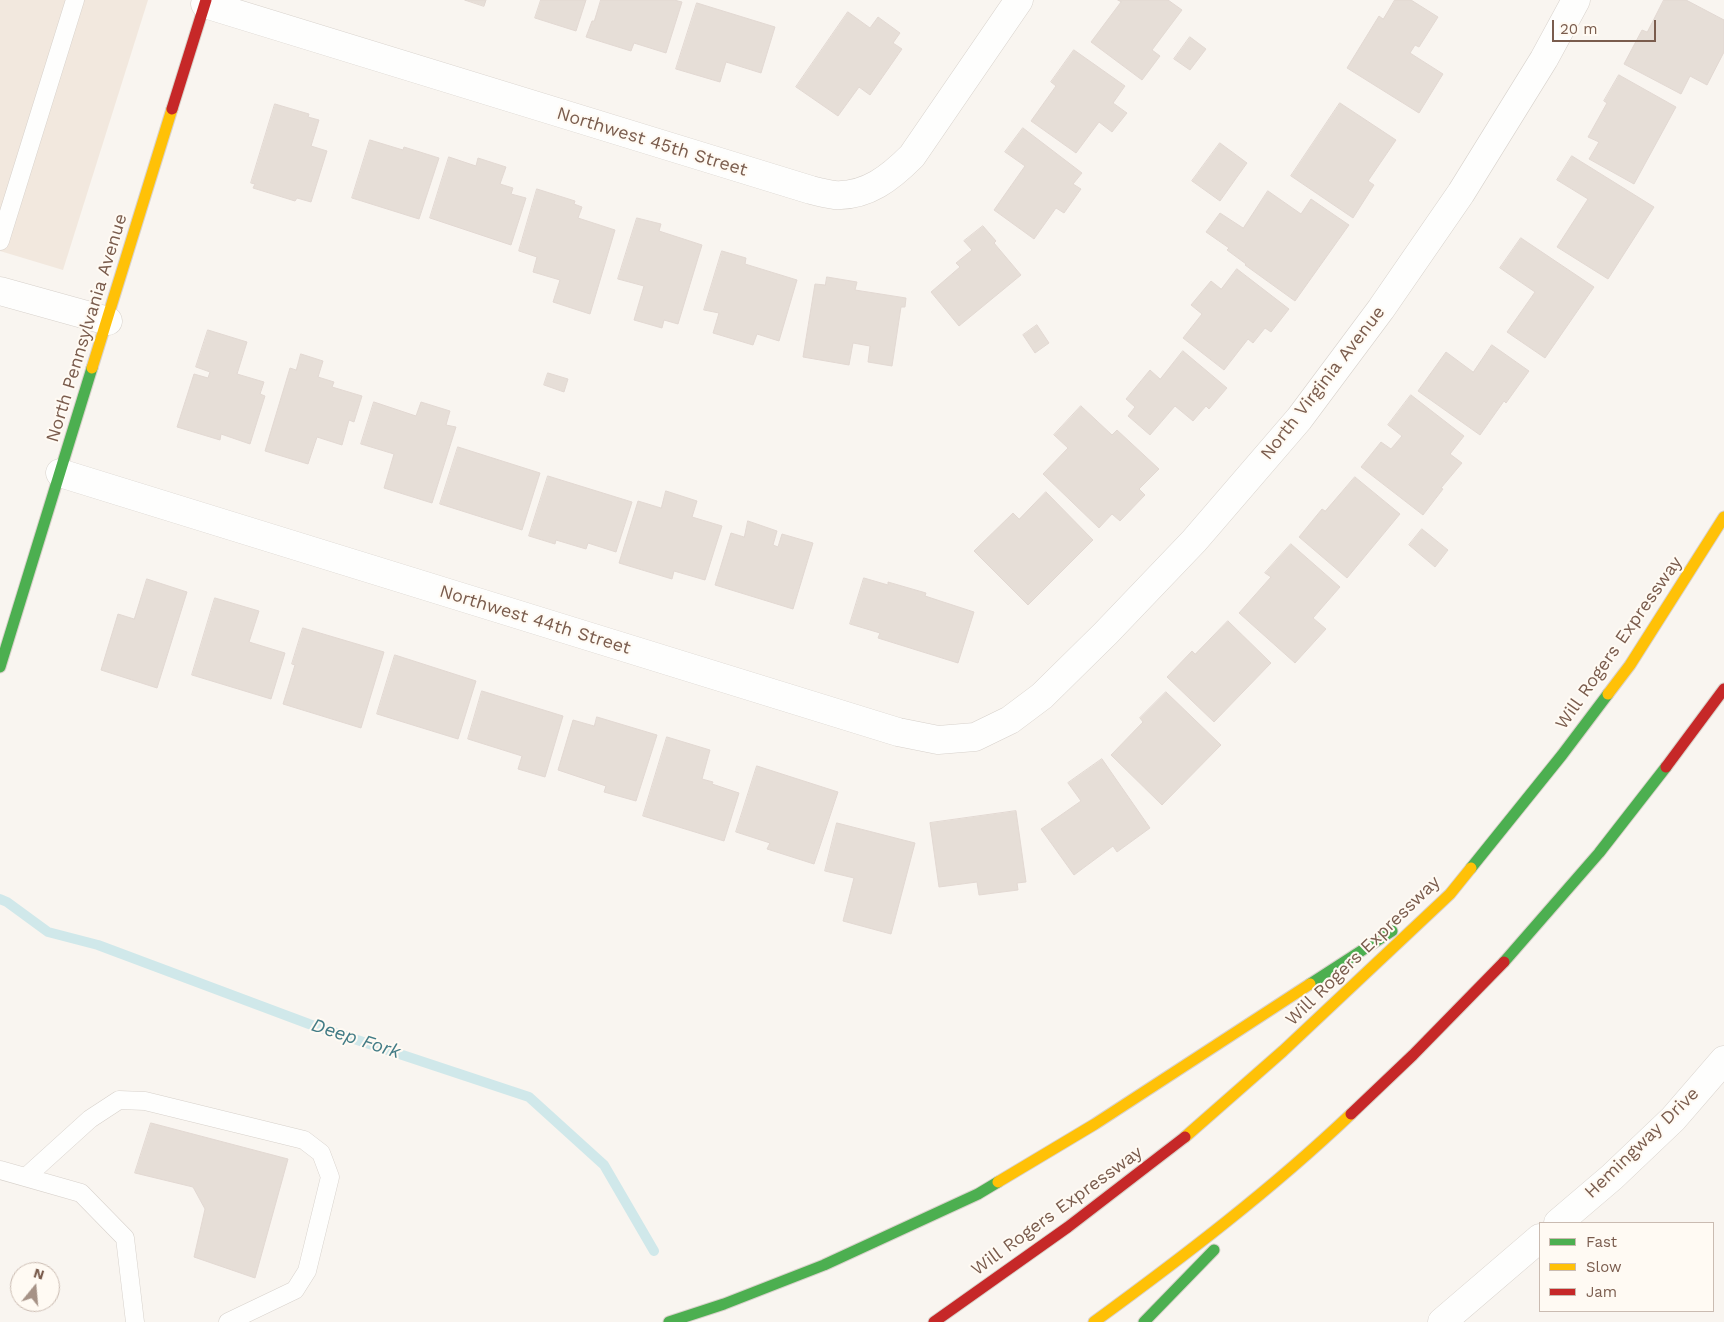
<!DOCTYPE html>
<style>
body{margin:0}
#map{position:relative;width:1724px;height:1322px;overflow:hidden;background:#f9f5f0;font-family:"Work Sans",sans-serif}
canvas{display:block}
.legend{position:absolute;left:1539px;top:1222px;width:175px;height:90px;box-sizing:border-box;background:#fffaf3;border:1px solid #cabbb1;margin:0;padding:6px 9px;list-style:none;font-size:15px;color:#7a5c4d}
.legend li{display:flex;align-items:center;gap:10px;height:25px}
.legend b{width:25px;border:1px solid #cabbb1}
.north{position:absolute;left:10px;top:1262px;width:50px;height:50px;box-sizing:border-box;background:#fffaf3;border:1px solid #cabbb1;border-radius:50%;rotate:17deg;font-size:14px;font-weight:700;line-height:20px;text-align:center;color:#7a5c4d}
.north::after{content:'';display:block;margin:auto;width:18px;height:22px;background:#a69286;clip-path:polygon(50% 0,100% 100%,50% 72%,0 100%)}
.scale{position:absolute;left:1552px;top:20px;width:104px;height:22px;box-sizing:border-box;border:2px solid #7a5c4d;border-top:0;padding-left:6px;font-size:15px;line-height:18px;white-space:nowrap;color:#7a5c4d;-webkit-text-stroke:4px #fffaf3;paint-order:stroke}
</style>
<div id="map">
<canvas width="1724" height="1322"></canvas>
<ul class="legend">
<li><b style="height:6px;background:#4caf50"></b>Fast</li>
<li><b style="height:6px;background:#ffc107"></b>Slow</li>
<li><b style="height:6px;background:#c62828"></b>Jam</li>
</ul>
<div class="north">N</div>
<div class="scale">20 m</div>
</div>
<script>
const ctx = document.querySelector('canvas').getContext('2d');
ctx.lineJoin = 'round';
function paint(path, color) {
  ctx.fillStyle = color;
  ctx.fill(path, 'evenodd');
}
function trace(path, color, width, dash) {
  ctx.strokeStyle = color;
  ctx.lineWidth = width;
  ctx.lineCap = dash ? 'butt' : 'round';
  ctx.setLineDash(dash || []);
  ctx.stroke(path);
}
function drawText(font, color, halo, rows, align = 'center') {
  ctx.font = font + ' "Work Sans",sans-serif';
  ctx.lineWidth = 4;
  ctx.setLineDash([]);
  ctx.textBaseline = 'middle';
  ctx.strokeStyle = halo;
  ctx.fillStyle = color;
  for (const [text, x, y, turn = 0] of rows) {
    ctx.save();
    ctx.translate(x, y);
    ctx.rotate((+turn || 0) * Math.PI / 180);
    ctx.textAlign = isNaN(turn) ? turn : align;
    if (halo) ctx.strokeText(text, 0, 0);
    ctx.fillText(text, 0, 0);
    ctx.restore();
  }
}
paint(new Path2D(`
 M0 0H148L63 270 0 251Z`), '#f2e8de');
trace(new Path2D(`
 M0 899 7 902 48 932 98 945 309 1024 529 1097 604 1165 654 1251`), '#d0e8ea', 10);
const building = new Path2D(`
 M465 0H486L484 6Z
 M541 0H586L576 31 535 18Z
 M601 0H674L682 2 666 53 634 43 631 51 586 37 592 21H594Z
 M1118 0H1168L1182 10 1152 50 1160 56 1142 80 1091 42 1121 2Z
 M1395 0H1411L1438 17 1419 47 1415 45 1410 53 1443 74 1419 113 1347 68 1379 16 1383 19Z
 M1664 0H1686L1724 20V52L1707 85 1690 76 1681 94 1624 64 1642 30 1647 32Z
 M697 3 775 27 761 73 726 62 720 82 676 69Z
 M848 12 870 28 878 17 900 33 893 43 902 49 870 95 859 87 838 116 796 87Z
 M1190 37 1206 49 1190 70 1174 59Z
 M1074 50 1125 86 1113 103 1127 113 1112 132 1099 122 1076 153 1031 121 1056 86 1051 82Z
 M1619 75 1676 107 1634 184 1589 159 1599 142 1588 137 1607 103 1604 101Z
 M1340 103 1396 140 1368 181 1374 185 1353 218 1291 176Z
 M275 104 309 114 308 117 319 120 311 146 327 151 311 202 297 198 295 201 253 188 255 184 251 183Z
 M1023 128 1082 173 1073 184 1081 189 1064 213 1056 208 1034 239 994 210 1025 166 1005 152Z
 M370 140 403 150 404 147 439 158 419 219 352 198Z
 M1220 143 1247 163 1220 201 1192 181Z
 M1572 156 1654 207 1608 279 1557 247 1588 199 1557 180Z
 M449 157 476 166 478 158 506 167 500 184 513 188 511 194 526 198 511 245 430 218Z
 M537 189 575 201 574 204 582 207 578 218 615 230 590 314 553 302 560 280 533 272 537 257 519 251Z
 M1268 191 1301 214 1311 199 1349 225 1295 301 1245 265 1246 264 1227 250 1229 248 1206 232 1220 213 1243 228Z
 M637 218 661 224 659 231 702 245 678 324 664 320 662 328 634 320 644 286 618 279Z
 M983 226 996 241 994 243 1021 275 959 326 931 292 960 267 956 263 972 250 964 241Z
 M1521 238 1594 287 1545 358 1507 332 1535 292 1500 268Z
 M722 251 746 258 745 264 797 280 779 341 757 334 753 345 713 333 719 313 704 310Z
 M1237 269 1289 309 1271 332 1265 328 1253 343 1248 339 1224 370 1183 338 1202 314 1191 305 1211 281 1221 289Z
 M827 277 857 282 855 290 906 298 905 307H901L892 366 868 362 870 346 853 343 849 365 803 357 815 284 825 285Z
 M1037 325 1049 343 1035 353 1023 335Z
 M208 330 247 342 237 374 264 382 260 394 265 396 250 444 221 434 220 440 177 427 194 374 208 378 210 372 196 367Z
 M1492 345 1529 371 1506 403 1504 401 1480 435 1418 391 1446 352 1473 372Z
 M1183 351 1227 388 1209 409 1206 406 1193 421 1175 406 1150 435 1128 416 1135 407 1126 399 1150 370 1160 379Z
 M301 354 323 361 318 377 334 382 332 387 362 396 354 422 349 420 342 445 317 437 308 464 265 451 290 368 296 370Z
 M548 373 568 379 564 392 544 385Z
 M1411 395 1464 436 1450 454 1462 463 1441 488 1443 489 1423 515 1361 467 1381 442 1391 449 1402 436 1388 425Z
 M374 402 416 416 421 402 450 411 446 425 456 427 432 503 384 488 394 454 361 444Z
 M1081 406 1112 435 1117 430 1159 469 1139 489 1145 495 1120 521 1112 514 1099 528 1043 474 1068 448 1054 435Z
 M458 447 540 473 522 530 440 504Z
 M548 476 632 502 616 552 588 543 586 549 556 540 555 544 529 536Z
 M1355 477 1400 514 1347 578 1299 537 1322 509 1325 511Z
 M666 491 697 501 692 517 722 526 705 580 674 571 672 579 619 563 638 501 661 508Z
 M1046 492 1093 540 1028 605 974 551 1013 513 1019 519Z
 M748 521 777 531 773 545 778 547 782 534 813 543 793 609 715 585 731 533 744 537Z
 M1422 529 1448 550 1435 567 1409 545Z
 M1291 544 1340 587 1313 618 1326 629 1295 663 1239 613 1271 577 1265 573Z
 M864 578 888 585V582L926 593 925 596 974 612 958 663 878 638 880 633 850 624Z
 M147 579 187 592 157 688 101 670 118 614 134 619Z
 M215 598 259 611 249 642 285 653 271 699 192 675Z
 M1228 621 1271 663 1214 722 1167 677 1192 651 1195 654Z
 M303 628 384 652 361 728 283 704 295 665 292 664Z
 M395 655 476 681 458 739 377 714Z
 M482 691 563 716 545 777 518 769 522 756 468 739Z
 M1166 692 1221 745 1162 805 1111 755 1143 722 1140 718Z
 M597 717 657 735 636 801 604 792 606 786 558 770 573 720 594 726Z
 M667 737 710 750 702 779 713 782 712 784 739 793 724 841 643 816Z
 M1102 759 1150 828 1117 852 1113 846 1074 875 1041 829 1081 801 1068 783Z
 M757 766 838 792 814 864 767 849 770 843 736 832Z
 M1016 811 1026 882 1017 883 1018 890 979 895 977 882 939 887 930 823Z
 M837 823 915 843 891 934 843 921 854 878 825 871Z
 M151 1123 288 1159 255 1278 194 1257 205 1209 193 1187 135 1173Z`);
paint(building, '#e6ded7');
trace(building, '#e2d8d2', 1);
const lane = new Path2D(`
 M0 241 75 0
 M0 1170 81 1193 125 1238 135 1322
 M26 1177 90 1119 119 1100 145 1101 304 1140 321 1153 330 1177 307 1271 295 1290 228 1322`);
const street = new Path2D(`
 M205 4 811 190C819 192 827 194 834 195 867 197 891 177 912 156L1019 0
 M0 291 108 321
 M60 473 898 732 938 740 975 737 1010 720 1042 696 1106 633 1194 541 1299 419 1381 309 1461 193 1544 59 1576 0
 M1558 1223 1612 1177 1673 1119 1724 1060
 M1442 1322 1540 1238`);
const fast = new Path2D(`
 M0 667 92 368
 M1471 868 1562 755 1608 694
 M1504 962 1599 853 1666 767
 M1310 984 1392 931
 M669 1322 724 1304 824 1265 978 1194 998 1182
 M1144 1322 1214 1250`);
const slow = new Path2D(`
 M92 368 172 109
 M1608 694 1630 665 1724 517
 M1185 1137 1283 1051 1450 894 1471 868
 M998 1182 1095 1124 1310 984
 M1094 1322C1183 1257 1271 1190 1351 1114`);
const jam = new Path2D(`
 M172 109 206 0
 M1666 767 1724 689
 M1351 1114 1413 1055 1504 962
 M934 1322 1068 1227 1185 1137`);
trace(lane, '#d7d1cb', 19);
trace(street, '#d7d1cb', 29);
trace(fast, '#d9d2cb', 13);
trace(slow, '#d9d2cb', 13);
trace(jam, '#d9d2cb', 13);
trace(lane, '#fefefd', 18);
trace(street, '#fefefd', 28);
trace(fast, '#4caf50', 11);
trace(slow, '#ffc107', 11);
trace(jam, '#c62828', 11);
drawText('18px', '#7a5c4d', '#fffaf3', [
 ["Northwest 45th Street",652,142,17],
 ["North Pennsylvania Avenue",87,328,-73],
 ["North Virginia Avenue",1323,383,-52],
 ["Northwest 44th Street",535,620,17],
 ["Will Rogers Expressway",1619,643,-55],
 ["Will Rogers Expressway",1363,951,-44],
 ["Hemingway Drive",1642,1143,-44],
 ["Will Rogers Expressway",1057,1211,-36]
]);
drawText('italic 19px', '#437c86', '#fffaf3', [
 ["Deep Fork",356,1039,18]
]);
</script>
